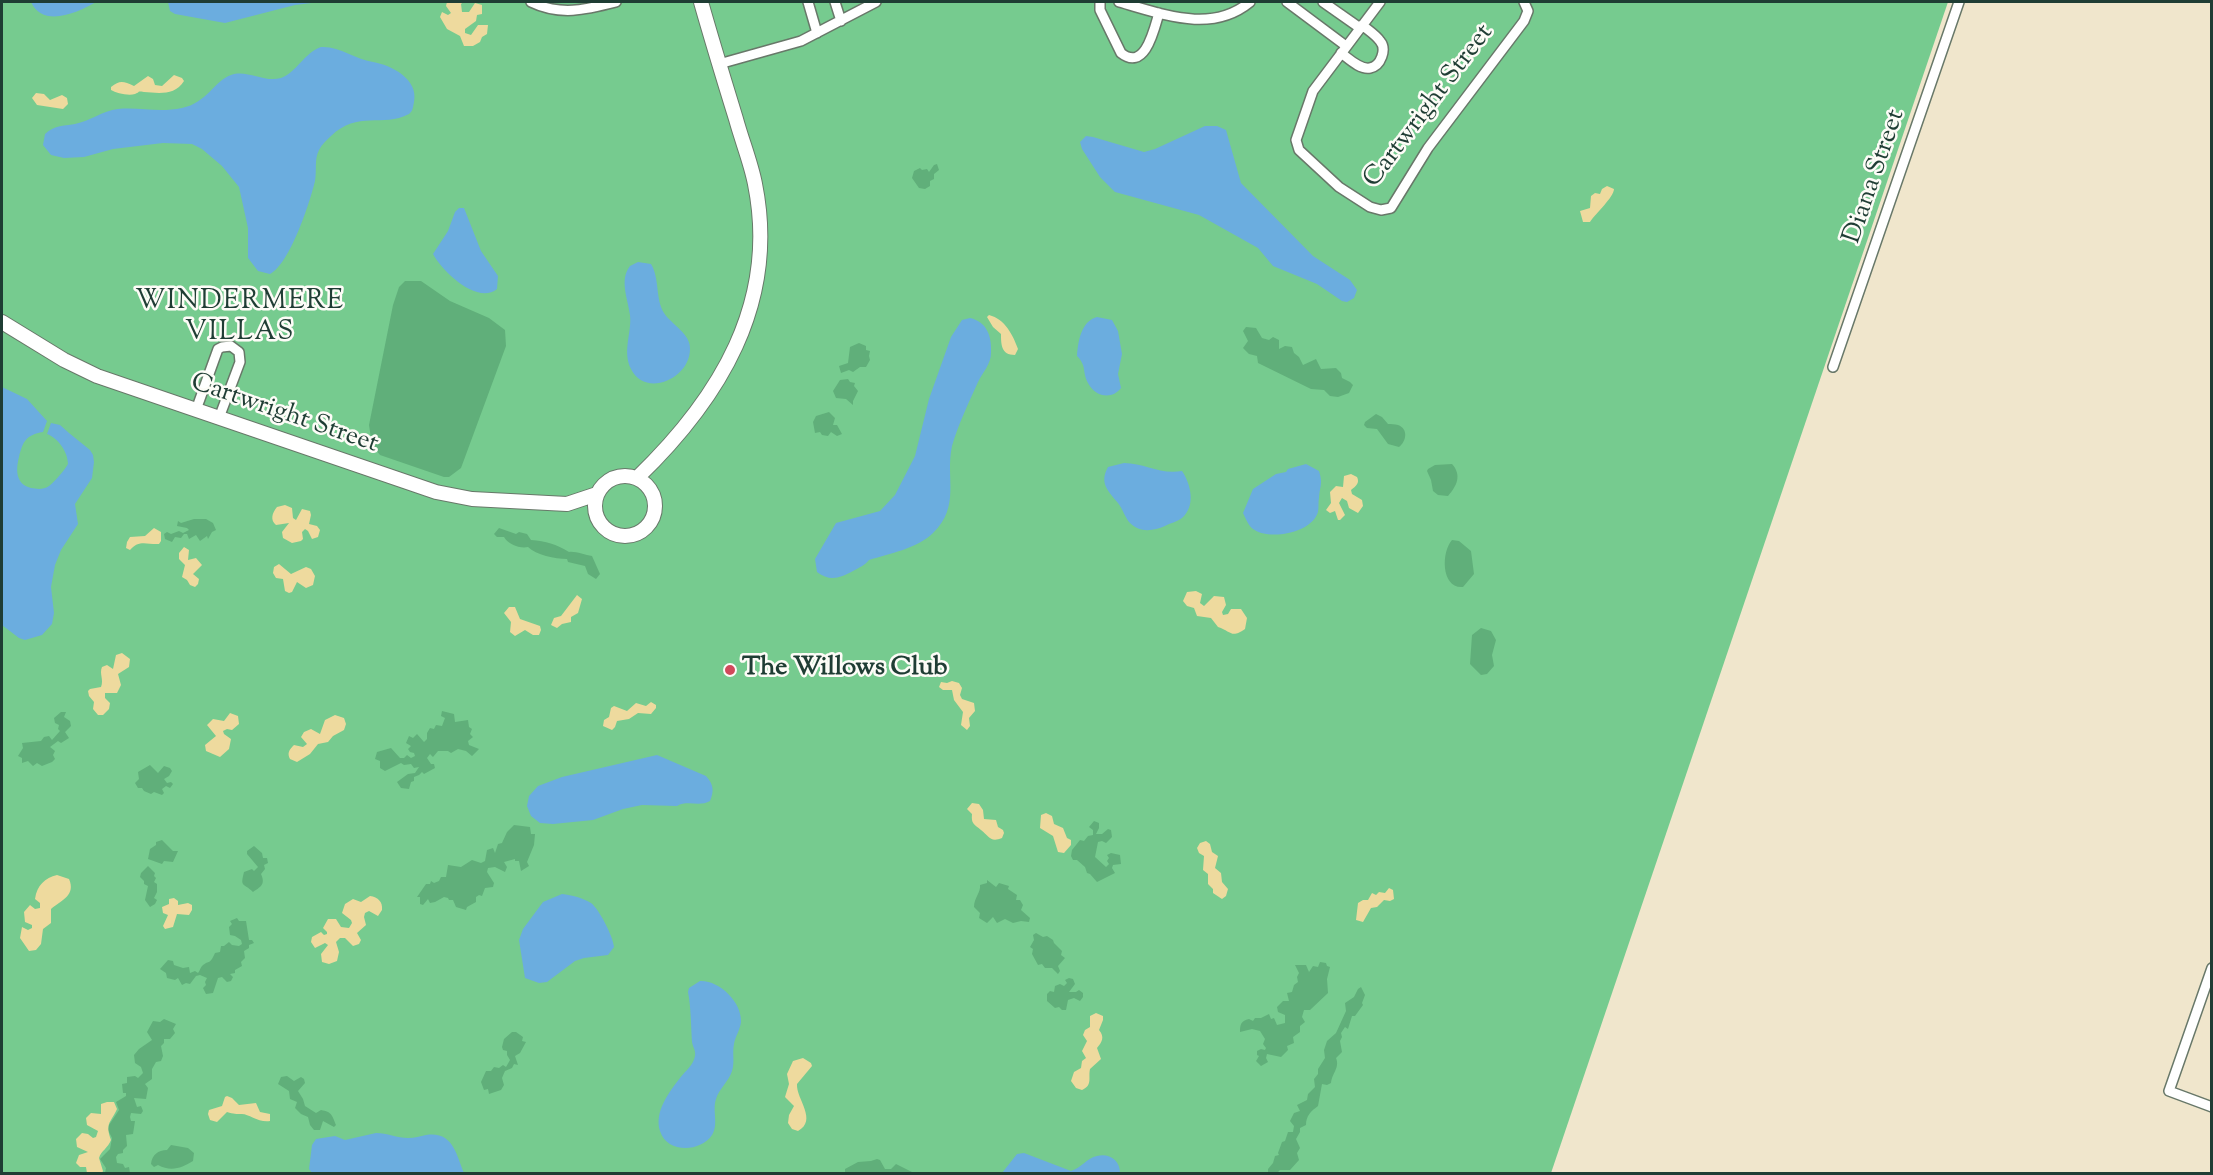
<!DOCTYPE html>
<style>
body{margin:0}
#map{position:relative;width:2213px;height:1175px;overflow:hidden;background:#f0e6cc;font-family:"Sorts Mill Goudy",serif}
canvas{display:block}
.frame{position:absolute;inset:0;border:3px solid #1f3d34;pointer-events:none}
</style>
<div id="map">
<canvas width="2213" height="1175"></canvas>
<div class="frame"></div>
</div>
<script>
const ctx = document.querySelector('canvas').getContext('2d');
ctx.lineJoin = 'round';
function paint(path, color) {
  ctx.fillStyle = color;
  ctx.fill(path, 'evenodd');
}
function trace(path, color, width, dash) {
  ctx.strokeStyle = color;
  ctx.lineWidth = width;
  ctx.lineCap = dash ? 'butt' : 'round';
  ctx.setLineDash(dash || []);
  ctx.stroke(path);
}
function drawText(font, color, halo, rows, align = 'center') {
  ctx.font = font + ' "Sorts Mill Goudy",serif';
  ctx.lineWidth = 5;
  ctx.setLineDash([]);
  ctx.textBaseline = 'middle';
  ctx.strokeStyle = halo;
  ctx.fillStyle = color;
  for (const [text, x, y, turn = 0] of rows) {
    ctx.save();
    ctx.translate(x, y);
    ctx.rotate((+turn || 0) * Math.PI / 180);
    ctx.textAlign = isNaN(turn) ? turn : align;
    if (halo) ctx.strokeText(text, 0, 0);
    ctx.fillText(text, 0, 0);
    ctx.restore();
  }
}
paint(new Path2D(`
 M2 2H1948L1551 1173 2 1174Z`), '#76cb8f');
paint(new Path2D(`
 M937 164 939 170 934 174V179L930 181V186L925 189 919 188 912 178 914 171 920 168 922 170 927 169 929 172 934 165Z
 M405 281H421L450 301 489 318 505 330 506 346 461 468 449 477H444L380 455 372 445 369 425 393 305 399 287Z
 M1246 327 1256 328 1262 338 1269 340 1273 337 1279 340V349L1285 346 1292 347 1294 353 1299 357 1303 365 1316 359 1321 369 1336 368 1341 373 1342 378 1350 382 1353 385 1349 393 1338 397 1330 396 1324 390 1311 389 1258 363 1257 356 1249 354 1243 348 1248 341 1243 331Z
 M859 343 866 346V350L870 351 869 356 870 360 866 367H860L853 372 849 370 841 373 839 366 848 363 850 347Z
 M848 379 850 382 855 383 854 386 858 391 853 401V405L846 399 836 398 833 391 840 380Z
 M829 412 835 418 833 425H837L842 434 837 436 831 432 828 436 822 435 820 432 815 433 813 422 816 416Z
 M1376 414 1382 417 1388 424C1391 424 1395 424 1398 425 1409 429 1406 442 1399 447L1388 444 1377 429 1367 428 1364 425 1365 422Z
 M1452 464C1462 475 1457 486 1448 496L1438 495 1433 491 1431 480 1427 471 1428 469 1435 465Z
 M194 519H206L213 523 216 530 212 532 208 539 207 536 200 541 196 535 189 539 187 534H184L181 538 175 537 172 542 165 539 164 534 167 532 171 534 179 531 183 533 189 530 187 528 177 526 178 521 181 523Z
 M499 528 516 534 519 532 527 534 531 540C546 541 556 544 569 552 575 551 585 555 592 556L600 574 596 579 588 574 585 566 568 562 567 559C555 559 536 555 528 547 520 549 508 544 504 537H497L494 534Z
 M1452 540 1459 541 1471 551 1474 574 1463 587C1441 589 1441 552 1452 540Z
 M1481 628 1491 631 1496 640 1492 655 1494 666 1487 674 1481 675 1470 664 1472 635Z
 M442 711 454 714 455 722 468 720 469 727 472 729 470 734 473 737 468 741 469 745 479 749 472 756 466 751 458 749 451 753 448 751H438L433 757 430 754 427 758 431 764H434L435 768 424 774 422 772 419 775 414 777V781L411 782 409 789 401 788 397 782 408 774 415 773 419 767 414 768 411 764 404 765 401 763 385 771 380 768V761L375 759 377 752 391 748 400 758H404L407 755 411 758 415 756 414 753 410 752 408 749 411 746 406 743 409 736 413 738 417 734 424 742 427 739V733L430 728 434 729 436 725 442 726 445 718 441 716Z
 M61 712H66L64 717 70 721 71 726 65 732 69 738 61 743 58 741 50 747 55 751 53 755 55 759 52 762 42 766 37 763 33 766 28 761 22 763V758L18 756 23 748 22 743 41 741 44 737 49 736 52 740 60 731 58 729 59 725 55 723 54 718Z
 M150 765 158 773 164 766 170 768 172 771 169 776 164 779 167 783 171 782 173 784 170 788 166 786 162 789 164 793 162 795 154 792 151 794 144 791 142 788H138L135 783 139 779 138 772Z
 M1094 821 1099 823V828L1096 834H1102L1108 829 1111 830 1112 837 1106 843 1102 841 1098 842 1095 857 1106 867 1109 864 1107 861 1109 858 1107 855 1111 853 1120 855 1121 864 1113 865 1112 868 1115 873 1097 882 1090 874 1087 873 1085 867 1077 860H1073L1071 856 1072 850 1080 840 1084 841 1088 836 1093 835V830L1089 827Z
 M514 825 530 827 531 834H535L534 845 527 862 529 866 521 871 519 861H515V859L504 862 507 867 505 872 495 867 488 868 487 872 494 883 493 887 485 888 482 896 479 895 476 897V902L467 907 466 910 456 907 453 900H449L448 898 444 897 435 902 430 903 428 899 423 905 420 904V897H417L426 884H430L431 881 434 883 439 881 441 877H446L448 865 461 867 472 860 481 863 485 861 487 850 493 848 495 853 498 844 502 843 507 832Z
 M162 840 173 851H178L173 862 164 861 162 864 148 859 150 849 156 845V842Z
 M254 846 262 853 263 858H267L268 863 264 865 265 869 261 874C266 885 260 887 253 892 243 882 240 888 244 872L252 869 254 871 258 867 247 854V851Z
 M148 866 155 873 154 876 156 878 154 882 157 884V892L154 898 157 900 155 904 150 907 145 900 148 886 144 884V881L140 877 141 873Z
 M987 880 996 887 999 883 1009 886 1008 889 1017 895 1016 900H1020L1023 905 1021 910 1030 918 1029 922 1021 921 1013 923 1005 919 997 923 993 917 987 923 979 918 980 913 974 907C974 898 981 892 980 885L987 883Z
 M237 918 239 921H246L249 940H252L254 943 249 945V948L244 951 245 958 241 962 242 966 235 970V973L230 974 233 977 231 981 227 982 222 977 218 978 213 993 206 994 203 988 206 985 205 982 207 978 200 975 196 976 190 984 186 983 182 985 178 978 175 980 167 978 166 973 160 969 168 960 173 961 174 965 183 968 189 967 190 973 195 971 198 973C200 971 200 968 202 966 210 959 209 966 215 953L220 952 221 946H224L229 942 232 945 239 946 242 944 241 940 235 936 230 935 229 927 232 924 230 921Z
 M1036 933 1043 937 1047 936 1053 940 1054 943 1062 951 1061 955 1065 958 1058 966 1060 971 1058 974 1052 968H1045L1042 964 1038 965 1032 954 1033 949 1030 947 1034 940 1033 935Z
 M1320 962 1326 963 1327 966 1330 967 1327 979 1328 993 1310 1010H1304L1302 1017 1305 1022 1300 1026V1032L1293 1037 1294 1043 1287 1046 1288 1050 1281 1057 1267 1054 1266 1058 1268 1062 1261 1066 1256 1061 1259 1056 1257 1055V1051L1261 1049 1265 1050 1266 1048 1263 1044 1265 1039 1260 1031 1252 1029 1240 1032C1240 1024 1241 1021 1249 1019L1253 1021 1255 1018H1261L1269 1014 1271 1019 1274 1018 1277 1025 1285 1023V1015L1278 1012 1277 1007 1283 1001H1289L1287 993 1292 992 1294 985 1298 982 1297 977 1299 973 1295 965H1306L1309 972 1313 966 1318 967Z
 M1069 978 1073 979 1075 984 1069 992H1076L1079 990 1083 993V997L1080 1001 1074 998 1068 1000 1066 1010H1062L1059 1007 1055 1008 1047 1001V994L1050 991 1054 992 1055 986 1060 984 1064 986 1067 983 1065 980Z
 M1361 987 1365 995 1362 1003 1363 1005 1355 1016H1352L1348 1029 1345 1027 1341 1033 1342 1037 1340 1041 1342 1052 1336 1058C1340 1068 1332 1073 1331 1083L1327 1085 1322 1084 1318 1106C1311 1111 1306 1116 1306 1125L1300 1128V1132L1296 1139 1300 1148 1297 1153 1299 1160 1290 1170H1280L1277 1173H1268V1169L1273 1163 1275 1156 1279 1155 1278 1153 1282 1142 1285 1141 1288 1132H1293L1294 1126 1290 1121 1294 1113 1300 1111 1297 1105 1307 1100 1308 1094 1315 1087 1314 1079 1318 1074V1069L1325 1058 1324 1050 1327 1041 1336 1033 1346 1011 1345 1003 1354 997 1358 989Z
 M164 1019 176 1024 173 1029 175 1033 170 1039H164V1043L161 1046 163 1056 161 1061 156 1062 152 1069V1079L145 1084 148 1088 146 1099 134 1098 137 1107 141 1106 143 1111 141 1114 131 1113 130 1117 131 1121H135L133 1134 126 1135 127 1146 123 1150V1153L118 1154 116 1157 117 1163 123 1164 125 1168 129 1167 130 1173H105L106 1168 100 1159 110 1149 112 1138 108 1130 109 1125 119 1110 116 1102 126 1096V1093H123L122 1084 127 1083V1077L135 1076 138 1078 143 1073 141 1067 135 1063 134 1055 139 1049 152 1040 147 1032 153 1021 160 1022Z
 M512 1032H516L523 1037 522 1041 526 1042 520 1053 515 1056 518 1065 514 1064 512 1068 505 1071 502 1078 504 1085 501 1090 489 1094 488 1089 484 1090 481 1082 486 1071H491L494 1067 499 1068 503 1065 506 1067 510 1060 507 1055V1051L503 1050 502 1047 504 1039Z
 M287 1076 294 1081 301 1077 304 1079 305 1083 298 1091 303 1099 305 1106 316 1113 321 1110C332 1112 332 1115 336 1125L334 1127 323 1121 320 1130H314L310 1125 308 1117 301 1114 295 1108 297 1102 290 1099 289 1091 278 1084 281 1077Z
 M171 1145 188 1148 194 1153 193 1161C182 1168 171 1172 158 1165L154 1167 151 1164C152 1155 158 1150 167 1150Z
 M877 1159 880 1160 885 1169H891L896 1164 914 1173H845V1169L858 1162 871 1161Z`), '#60af7a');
paint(new Path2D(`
 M447 2H463L461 4 462 12H469L475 3 482 5V14L477 15 476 21 465 29V33L471 35 478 25H488L487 34 482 37 480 42 473 46H464L460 36 447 29 440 17 442 12 448 15 451 13 446 6Z
 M174 75 182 78 184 81C175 96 158 93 144 92 136 91 141 92 135 94 128 96 116 93 111 90V87C120 80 123 81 134 86L148 76 153 79 155 85 162 86Z
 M36 93 44 94 50 100 62 95 67 98 68 104 63 109 37 105 32 98Z
 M1607 186 1614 189C1614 197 1596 213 1590 222H1583L1580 211 1590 208 1591 196 1595 193 1600 194 1602 189Z
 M989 315C1005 319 1013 335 1018 349L1015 355C1001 355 1001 344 1001 334L993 327 987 317Z
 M1351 474 1357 477C1360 483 1356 486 1351 490L1352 494 1362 500 1363 506 1358 513 1349 508 1347 501 1342 498 1339 503 1345 515 1340 520H1338L1335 511 1330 513 1326 510 1331 503 1330 492 1336 486 1343 487 1344 476Z
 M285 505 292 508 293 518 296 520 302 509 310 511 311 515 309 524 317 526 320 530 318 537 312 539 308 531 305 529 302 532 303 539 301 541 292 543 283 538 282 532 289 523 276 525C270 520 272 513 277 507Z
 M154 528 161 532V541L159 544C148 545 139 539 130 550L126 548 127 542 130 537 145 536Z
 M184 547 189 550 188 560 196 558 202 565 193 574 199 579 198 584 195 587 190 585 187 580 182 577 185 565 179 559V553Z
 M279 564 291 574 306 567 311 569 315 576 313 585 306 588 297 582 292 592 289 593 285 591 283 579 276 578 273 573 274 567Z
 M1196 591 1202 594 1200 603 1204 606 1214 596 1224 597 1226 605 1222 612 1223 615 1228 614 1231 609H1241L1247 618 1245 629C1231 639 1231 631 1218 627L1211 618 1197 616 1194 608 1187 606 1183 601 1187 592Z
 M577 595 582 599 578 613 571 617V622L562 624 557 628 551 625 554 618 561 616Z
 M509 607H515L520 619 540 626 541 630 539 635H533L525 630 515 636 510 632 511 622 504 613Z
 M122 653 130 659 129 667 118 674 121 685 117 693H105V698L110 703 109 709 103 715H98L93 709 94 702 89 696 88 691 90 689 101 687C104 679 99 674 102 667L107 665 113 669 116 655Z
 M952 681 959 683 962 688 960 695 962 699 974 703 975 711 969 718 970 726 967 730 961 725 963 712 954 700 952 690H943L939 687 941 682 947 683Z
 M651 702 656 705V708L651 714 638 713 629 719 617 721 615 727 612 730 603 726 604 720 609 717 611 708 614 706 627 711 636 703 646 706Z
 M230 713 238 716 239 724 232 730 227 729 223 731 224 734 231 739 229 749 220 757 206 751 205 745 216 736 207 725 213 719 224 721Z
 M335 715 344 718 346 724 344 730 333 736 328 742 318 744 310 754 297 762 290 759C287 753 289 750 294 745L303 747 307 744 301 737 304 732 311 729 320 734 325 720Z
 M972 803 979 804 983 810 984 819 996 820 998 827 1003 830 1004 833 1002 838C990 843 989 836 981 830 974 824 971 824 972 814L967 809Z
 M1046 813 1052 816 1054 824 1063 828 1067 838 1071 840V845L1064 853 1058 852 1053 836 1040 828 1041 815Z
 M1206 841 1210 844 1212 852 1218 856 1215 868 1221 873 1222 882 1228 889 1226 896 1222 899 1213 893V889L1208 884V874L1203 870 1204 856 1199 853 1197 848 1200 843Z
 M57 875 69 879C76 895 62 900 51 909V923L43 929 41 944 36 950 29 951 20 938 22 927 28 930 32 928V925L25 922 24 912 30 905 35 909 40 908V903L35 899C37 885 45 878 57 875Z
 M1389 888 1393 890 1394 899 1390 901 1384 900 1377 907 1371 908 1363 922 1356 920 1358 903 1363 900H1368L1372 893 1376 895 1379 892 1385 893Z
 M370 896C378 897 383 902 382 910L378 916 369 911 365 913 364 917 366 925 357 933 361 940 359 944 353 946 345 938H340L336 942 339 952 337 961 329 964 322 962 321 954 328 945 325 943 315 948 311 942 312 937 321 932 324 935 327 934V932L323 928 328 919H336L341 927 349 928 352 923 351 920 342 913 345 904 353 899 361 902Z
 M174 898 178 901V905L188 903 192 905V910L189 915 177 914 173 927 165 929 163 926 168 915 163 913 162 907 169 904V899Z
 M1096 1013 1103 1016V1020L1099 1030C1105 1037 1102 1042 1097 1048L1101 1059 1090 1069C1088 1078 1093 1085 1082 1090L1076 1088 1071 1081 1074 1072 1081 1068 1082 1061 1086 1058 1082 1051 1087 1041 1083 1035 1085 1030 1090 1027V1016Z
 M803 1058 811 1063 812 1066 797 1084C796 1099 818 1120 798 1131L792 1129 788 1123 789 1115 794 1106 785 1097 789 1084 787 1074 793 1061Z
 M227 1096 232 1098 239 1105 256 1103 260 1112 270 1114V1121C259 1123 249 1114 242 1114 236 1114 234 1114 227 1112L217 1122 210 1120 208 1114 209 1110 222 1106 225 1097Z
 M107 1102H114L117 1109C110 1124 105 1123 111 1140 108 1148 101 1151 99 1158L103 1171 102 1173H87L86 1167H80L76 1163 79 1155 88 1152 77 1147 76 1139 82 1133 88 1134 93 1138 96 1137 98 1131 87 1125 86 1118 91 1113 101 1114V1104Z`), '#eeda9e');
paint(new Path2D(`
 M31 2H96C77 13 43 28 31 2Z
 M168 2H320L295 5 225 23 175 14 170 11Z
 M321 47C340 46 354 59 373 62 391 65 419 79 414 102 413 107 413 111 409 114 382 128 358 110 331 136 327 140 322 144 319 150 314 160 317 170 315 181 310 202 290 264 270 274L258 271 248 258V228L239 187 222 166 202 149 192 144 163 143 113 149 84 157 64 158 51 155 43 145 45 134C55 125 62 126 75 124 90 121 102 111 118 109 140 107 159 113 182 108 207 103 214 81 231 75 247 69 264 83 281 78 297 72 304 53 321 47Z
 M1205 126H1217L1226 130 1241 183 1313 256 1350 280 1357 290 1354 298 1347 302 1342 301 1317 284 1273 266 1258 248 1199 215 1115 192 1100 177 1082 149 1080 142 1086 136 1093 137 1144 152 1155 149Z
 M459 208H464L481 251 498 276 497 289C477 305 442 271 433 254L448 231 455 212Z
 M638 262 651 264C660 279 655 298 664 313 672 325 691 334 690 349 690 379 645 398 631 369 622 351 632 333 630 315 628 299 619 280 630 266Z
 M1097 317 1112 320 1118 331 1122 354 1118 374 1121 388C1112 400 1095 397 1088 383 1082 372 1087 366 1077 356 1078 342 1081 321 1097 317Z
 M970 318C987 322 992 336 991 353 991 364 983 372 978 382 969 402 958 425 952 446 945 478 961 506 933 533 918 548 889 554 869 560 864 566 860 567 853 571 840 578 830 582 817 572L815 559 836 523 880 511 895 495 915 456 929 399 951 337 962 320Z
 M2 387 27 399 47 421 43 432C26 435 23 441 19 457 16 469 15 484 31 488 37 489 43 490 49 486 55 481 64 471 68 464 68 452 58 438 47 434L51 423 60 425 69 433 90 450 93 455 94 462 92 478 75 504 78 524 61 550 55 565 51 587 54 613 52 624 42 635 25 640 19 638 2 625Z
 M1124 463C1145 463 1160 475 1182 471 1191 484 1196 506 1182 518 1177 522 1170 523 1165 526 1153 531 1140 533 1130 523 1125 518 1123 509 1118 503 1108 491 1099 483 1108 467Z
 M1306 464 1319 471C1323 484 1320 485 1319 498 1318 502 1319 507 1318 512 1312 533 1269 541 1253 529 1248 525 1246 519 1243 513L1253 489 1276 474 1286 472 1288 469Z
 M657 755 706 776C714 785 714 791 710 801 700 807 687 800 677 806L642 805 623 809 593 820 553 824 540 823 531 816 527 806 529 796 538 786 562 777Z
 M562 894C572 895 583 898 591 903 599 909 613 936 614 947L608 955 584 958 575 961 547 982 539 983 525 978 519 940 523 929 543 902Z
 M700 981C719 980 742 1002 741 1022 740 1030 735 1037 734 1044 732 1053 735 1062 732 1071 729 1081 719 1089 716 1099 712 1111 719 1124 712 1135 701 1152 667 1154 660 1131 654 1112 669 1092 680 1078 686 1070 693 1066 695 1056 696 1050 693 1048 692 1042 691 1027 691 1007 688 992L689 988Z
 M376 1133C387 1133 397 1138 408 1138 415 1138 420 1136 426 1135 453 1131 456 1154 464 1173L313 1174 309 1169 312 1145 316 1139 335 1136 345 1140Z
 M1024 1153 1071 1171C1081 1168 1087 1158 1097 1156 1109 1153 1120 1160 1120 1173H1002L1017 1154Z`), '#6baddf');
const street = new Path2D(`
 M531 2C560 16 585 10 616 2
 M808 2 817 33
 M835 2 841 21
 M1100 2V10L1121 53C1145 72 1154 30 1159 13
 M1119 2C1163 14 1211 34 1250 2
 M1287 2 1346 46
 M1323 2 1360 28
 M1380 2 1313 91 1296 140 1299 150 1339 187 1370 207 1381 210 1391 208 1428 148 1524 21 1528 11 1524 2
 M1341 53C1348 58 1360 70 1370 68 1381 66 1387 49 1380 41 1376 35 1368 30 1362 25
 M719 64 801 41 876 2
 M1833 367 1959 2
 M196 410 218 349 222 347 231 346 239 352 240 362 219 418
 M2212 968 2169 1091 2212 1107`);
const secondary = new Path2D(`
 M2 322 64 360 97 376 436 492 472 499 567 504 597 494
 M595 506a30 30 0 1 1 60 0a30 30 0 1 1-60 0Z
 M637 478C719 399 779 303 755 184 751 163 742 141 736 119 724 80 712 41 701 2`);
trace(street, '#687869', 12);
trace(secondary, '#687869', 16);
trace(street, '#fff', 9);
trace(secondary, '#fff', 14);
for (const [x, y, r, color] of [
 [730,670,6,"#d1495b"]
]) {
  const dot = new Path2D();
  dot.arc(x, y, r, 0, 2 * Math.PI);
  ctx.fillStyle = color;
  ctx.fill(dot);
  trace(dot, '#fdfcf7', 2);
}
drawText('26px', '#1f3d34', '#fdfcf7', [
 ["Cartwright Street",1430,107,-53],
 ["Diana Street",1876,177,-71],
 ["Cartwright Street",284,415,19]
]);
drawText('bold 26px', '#1f3d34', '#fdfcf7', [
 ["The Willows Club",742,670]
], 'left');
ctx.letterSpacing = '1.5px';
drawText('27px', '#1f3d34', '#fdfcf7', [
 ["WINDERMERE",240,303],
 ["VILLAS",240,334]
]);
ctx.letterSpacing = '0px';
</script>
